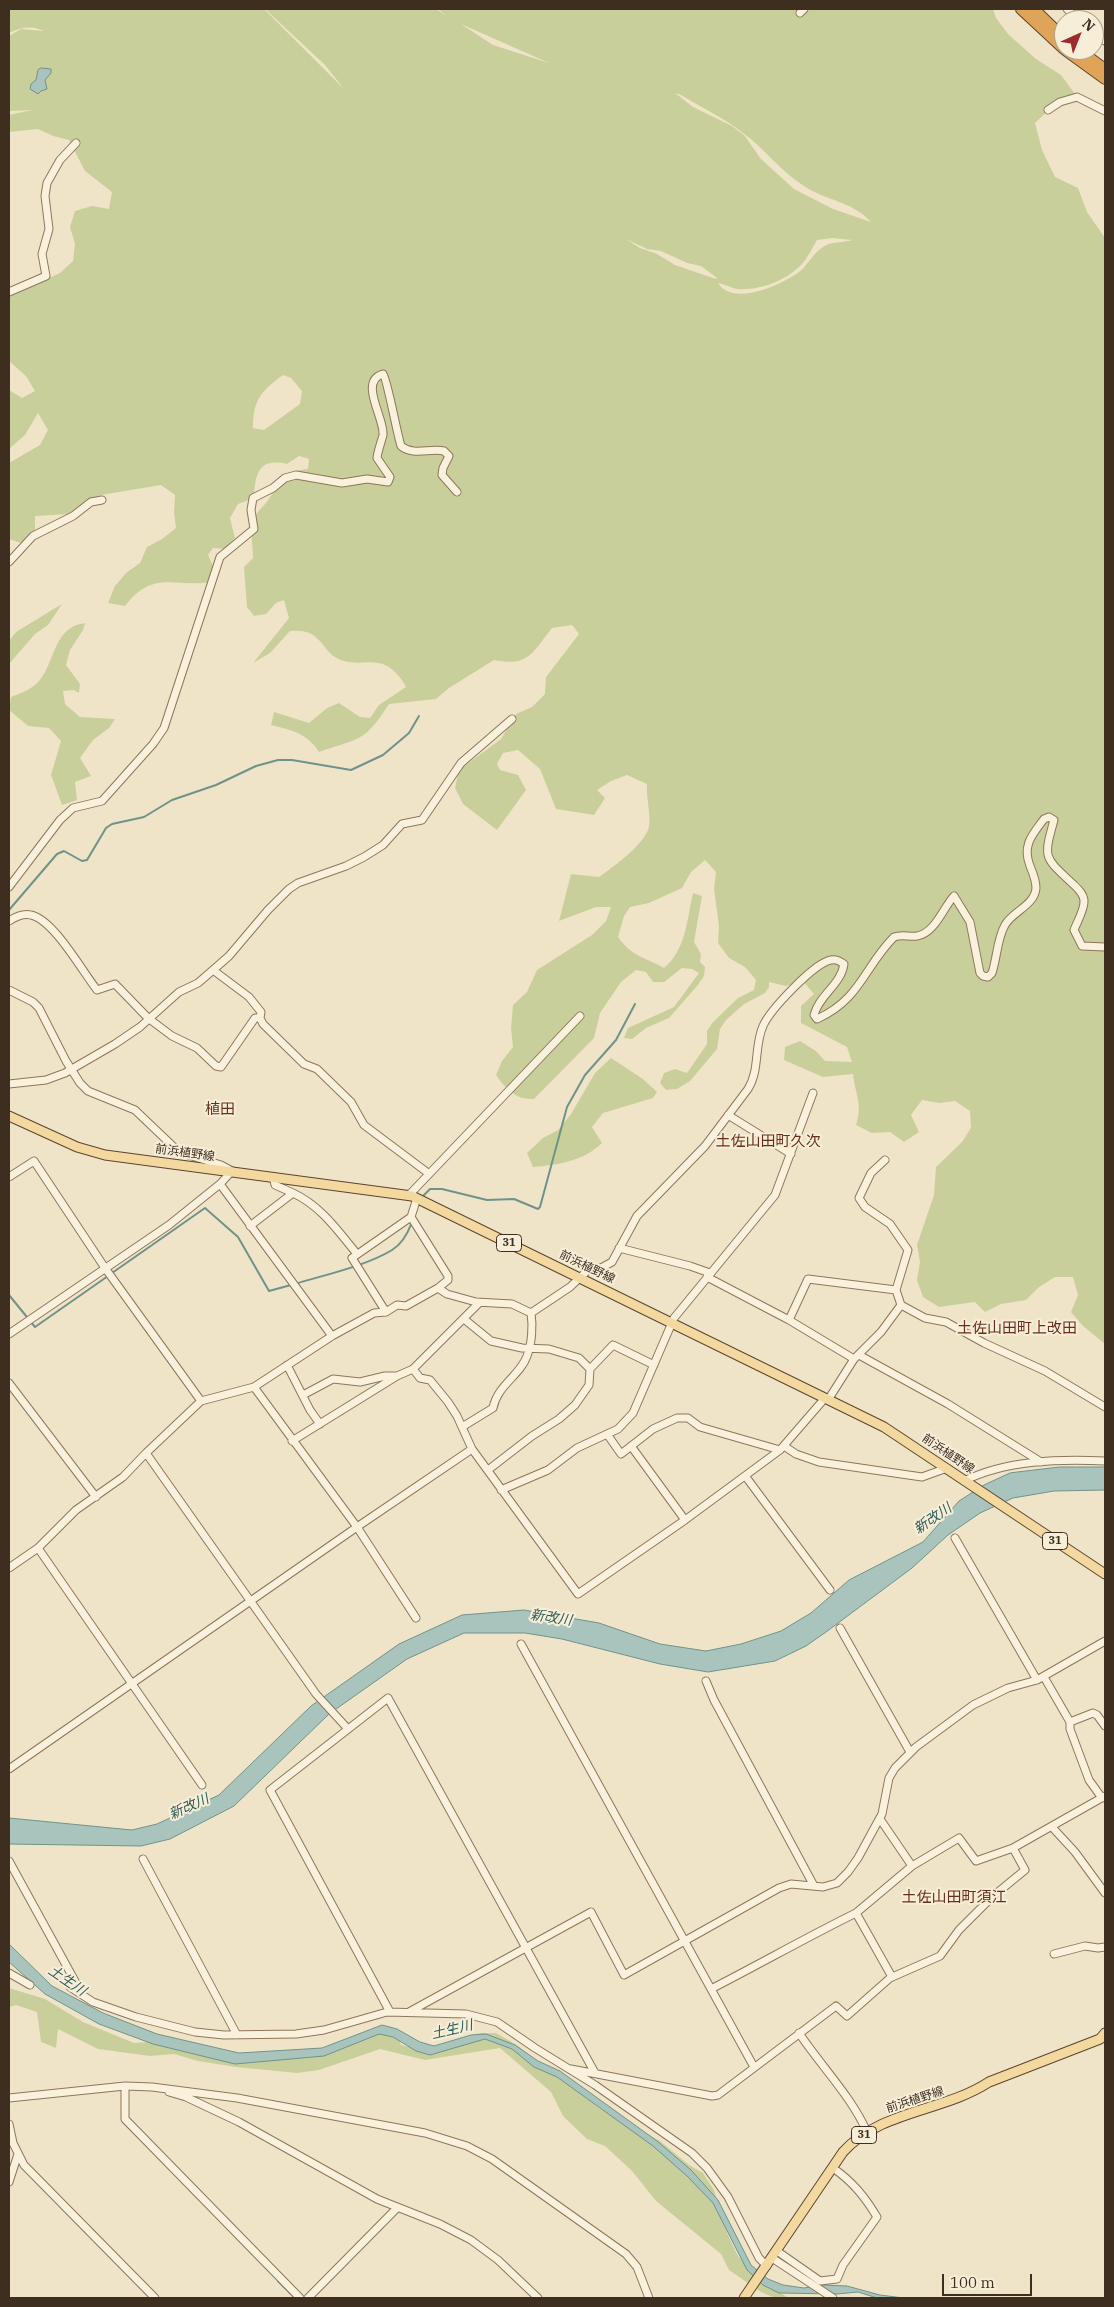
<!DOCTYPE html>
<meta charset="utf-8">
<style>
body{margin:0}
#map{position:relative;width:1114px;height:2307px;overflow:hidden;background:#f0e4c8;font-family:"IBM Plex Serif",serif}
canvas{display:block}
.frame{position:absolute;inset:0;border:10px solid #3d2e20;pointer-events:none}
.north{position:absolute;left:1054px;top:10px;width:50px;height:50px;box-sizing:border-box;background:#f7eed8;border:1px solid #ada18e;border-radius:50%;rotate:44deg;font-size:14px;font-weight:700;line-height:20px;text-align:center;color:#3d2e20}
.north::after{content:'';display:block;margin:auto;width:18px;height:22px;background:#9e2a2b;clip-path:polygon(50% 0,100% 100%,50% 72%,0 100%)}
.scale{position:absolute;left:942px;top:2274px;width:90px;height:22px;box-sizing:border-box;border:2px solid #3d2e20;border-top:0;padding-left:6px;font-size:15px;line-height:18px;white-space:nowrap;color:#3d2e20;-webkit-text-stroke:4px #f7eed8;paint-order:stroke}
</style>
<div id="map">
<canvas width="1114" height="2307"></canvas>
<div class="frame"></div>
<div class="north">N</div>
<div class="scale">100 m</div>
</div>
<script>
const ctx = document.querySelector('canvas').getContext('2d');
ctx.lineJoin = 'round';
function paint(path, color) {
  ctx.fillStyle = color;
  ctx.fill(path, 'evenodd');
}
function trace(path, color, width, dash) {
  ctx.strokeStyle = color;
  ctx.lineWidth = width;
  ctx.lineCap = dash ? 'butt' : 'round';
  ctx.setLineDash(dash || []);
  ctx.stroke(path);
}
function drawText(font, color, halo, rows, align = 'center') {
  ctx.font = font + ' "IBM Plex Serif","Noto Sans JP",serif';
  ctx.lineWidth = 4;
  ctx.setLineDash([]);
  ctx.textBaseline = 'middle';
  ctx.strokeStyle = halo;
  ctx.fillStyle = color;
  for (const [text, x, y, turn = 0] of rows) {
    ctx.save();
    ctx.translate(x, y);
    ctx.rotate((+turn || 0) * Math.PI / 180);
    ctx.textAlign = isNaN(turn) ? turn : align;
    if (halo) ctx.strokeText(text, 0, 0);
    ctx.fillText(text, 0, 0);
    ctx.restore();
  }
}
paint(new Path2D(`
 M9 9H264L344 89 325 65 265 9H436L448 17 438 9H993L996 18 1008 34 1036 59 1061 75 1075 94 1053 106 1035 123 1042 150 1055 177 1078 188 1087 212 1105 238V1344L1083 1326 1071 1312 1078 1295 1073 1277H1055L1039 1287 1026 1300 1001 1304 985 1312 975 1302 939 1307 923 1297 917 1280 920 1262 917 1245 934 1195 936 1167 962 1142 971 1128 970 1111 955 1101 939 1103 922 1100 911 1115 919 1132 904 1142 890 1132 872 1133 856 1125C863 1104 855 1094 853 1074L823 1077 784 1060 785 1047 800 1041 816 1051 825 1061 852 1062 847 1047 801 1023V1006L814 994 803 981 786 986 769 982V987L765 993 744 1004 726 1020 720 1029 717 1049 690 1081 677 1089 666 1090 660 1083 664 1073 675 1069 687 1073 707 1044V1031L713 1022 738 998 754 990 756 980 745 967 729 958 718 943 719 926 714 889 716 872 705 860 691 872 682 888 649 903 630 907 624 916 618 937C632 957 645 957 664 968 686 950 687 919 693 893L702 896 694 942 701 954 700 962 705 967 704 976 697 986 669 1018 646 1028 632 1039 624 1038 628 1028 674 1007 699 973 692 969 682 968 664 982H653L646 972 636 970 621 982 600 1013 594 1038 534 1099C516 1100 506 1089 496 1075L502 1061 513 1047 511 1028 513 1005 527 992 537 970 592 935 606 921 611 907H596L559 921 571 874 599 877C613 867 645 844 649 827 651 814 646 798 647 784L627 775 611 781 597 790 605 798 594 815 556 809 540 769 518 750 503 753 497 764 500 770 518 775 526 790 497 830 463 804 455 788 459 770 501 739 516 714 532 707 545 694 546 677 579 634 572 625 552 628C532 653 529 667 494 660L449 688 436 699 389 704C364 743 359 738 319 752 307 733 291 730 271 725L274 712 309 723 327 708 339 703 360 717 370 718 379 705 406 687C382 644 359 675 332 655 329 653 326 648 324 646 313 632 306 630 290 631L270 653 253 663 289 618 284 600 276 603 266 614 254 616 247 607 244 567 253 558C253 546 250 534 253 522 255 513 260 510 266 503 283 481 274 473 308 469L309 459 299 456 287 464C258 457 255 475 254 498L238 504 230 518 235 538 225 549 213 548 208 555 213 566 216 581C177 590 155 567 125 606L108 603 115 586 126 573 140 563 147 547 162 539 176 528 174 512 175 495 161 485 101 495 70 514 35 516V534L21 543 9 539V463L40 445 48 430 38 413 25 435 9 449V390L22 398 35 391 26 376 9 361V296L60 273 73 261 75 244 70 227 75 211 92 206 109 209 112 192 85 171 69 140 53 136 38 129 9 132V115L32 110 9 111V36L21 29 44 31C31 25 21 27 9 33ZM461 24 549 63 493 45ZM675 93 681 95C702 108 724 118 743 133 765 149 781 172 804 186 826 201 852 201 871 222L833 209 794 189 761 159 744 135 732 126 693 107ZM832 238 852 240C843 243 832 241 823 247 813 253 808 265 799 272 781 285 733 307 718 283 724 284 731 288 737 289 760 291 787 280 802 264 808 257 812 248 817 240ZM626 239 647 249 661 251 687 263 701 266 717 278 716 279 675 265 657 254 640 248ZM283 375 291 378 302 391 300 404 264 430 253 428C253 400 261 391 283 375Z
 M62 604 48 625 35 634 9 664V641L16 632Z
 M85 623 83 630 70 650 66 665 80 684 79 693 74 690 63 691 65 704 80 717 115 719 109 728 93 740 80 758 91 776 75 782 77 800 62 805 51 775 61 741 49 728 28 726 9 710 11 697C19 694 29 690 35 685 56 667 51 627 85 623Z
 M611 1058 643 1079 657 1092 653 1098 603 1113 592 1127 602 1143C584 1161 558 1165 533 1167L527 1153 543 1138 558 1130 571 1114 595 1073Z
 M9 1988 45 1999 83 2022 134 2043 161 2041 234 2059H288L376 2033 397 2034 401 2045 427 2051 480 2033H496L515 2044 602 2110 660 2141 689 2165 703 2173 714 2190 727 2233 738 2256 756 2275 788 2298H775L761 2292 729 2270 721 2254 656 2201 632 2171 605 2146 587 2139 563 2116 551 2092 500 2048 425 2060 380 2049 319 2070 297 2073 236 2067 198 2061 174 2054 150 2056 98 2049 58 2029 56 2048 41 2042 37 2012 16 2005 9 2007Z`), '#c9cf9b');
const water = new Path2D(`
 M41 68 51 69V73L45 80 47 89 41 91 38 94 30 89 31 84 36 80 38 70Z
 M1060 1467H1105V1490L1054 1491 1013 1498 980 1513 948 1535 912 1568 826 1632 806 1646 775 1661 708 1672 660 1664 562 1639 525 1633H464L407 1659 329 1714 234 1806 170 1839 141 1846 9 1844V1818L132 1830 157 1824 219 1795 311 1706 399 1644 462 1615 524 1610 599 1623 660 1644 706 1651 741 1644 781 1631 811 1613 849 1580 923 1542 959 1501 984 1485 1010 1473Z
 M9 1944 52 1986 103 2013 157 2034 239 2053 322 2048 382 2025 397 2029 420 2042 434 2046 471 2035 486 2034 515 2045 538 2061 560 2071 657 2141 691 2170 718 2200 751 2265 768 2279 783 2285 804 2288 822 2285 847 2286 880 2295 904 2298H877L858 2292 837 2294 779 2293 763 2285 747 2270 713 2203 687 2176 653 2146 557 2077 534 2067 512 2049 485 2039 430 2055 416 2051 393 2037 379 2034 324 2056 235 2064 153 2044 99 2024 45 1994 9 1962Z`);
paint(water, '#a9c4bc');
trace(water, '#6f938a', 1);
trace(new Path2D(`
 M9 910 57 854 64 851 82 861 87 860 106 828 112 824 144 817 172 800 216 785 256 766 278 760H292L351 770 383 755 409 733 419 716
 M422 1197 430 1189H442L487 1200 514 1199 538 1209 540 1207 567 1107 585 1075 616 1040 635 1004
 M112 1273 205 1208 238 1237 269 1291 291 1285
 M295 1284C324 1275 366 1266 392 1250 402 1244 408 1233 412 1222
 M9 1295 35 1327 108 1276
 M123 2122 158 2157
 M278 2281 295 2298`), '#6f938a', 2);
const minor = new Path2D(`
 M1067 9 1079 20
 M800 13 804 9
 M1094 33 1105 41
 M1048 110 1060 102 1077 97 1105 111
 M9 292 46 276 42 254 49 229 45 196 47 183 60 160 76 143
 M9 562 33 536 73 516 91 502 102 500
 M9 887 60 820 73 808 102 801 153 744 164 728 220 557 254 529 251 510 253 498 273 488 285 478 296 475 342 483 367 479 388 482 390 477 377 458C378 450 381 443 383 435 385 419 358 381 383 374 387 378 397 434 401 446 413 456 430 448 444 451L449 456 443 468 442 475 457 492
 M9 921C15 917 23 913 31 915 54 920 82 971 97 990L115 984 148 1018 172 1036 197 1048 216 1066 221 1067 255 1018H260
 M213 970 249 997 261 1012 260 1018 263 1024 304 1064 317 1069 351 1102 364 1125 428 1173
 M9 990 33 1002 39 1008 66 1061 80 1083 88 1091 135 1110 179 1152 221 1165 232 1171 220 1184 169 1225 9 1334
 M9 1084 46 1080 65 1073 115 1044 140 1027 179 992 198 983 213 970 229 956 268 910 289 889 298 883 346 866 364 857 383 845 402 824 422 820 461 763 512 719
 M728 1115 791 1154
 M885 1160 871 1173 859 1198 865 1207 890 1224 908 1250 896 1290
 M9 1177 34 1161 105 1268 201 1401
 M220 1184 332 1336
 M293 1193C321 1206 338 1231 357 1254
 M409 1195 580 1016
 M417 1198 411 1217 448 1276V1280L438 1288 447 1294 476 1302 512 1304 531 1313 570 1287 587 1271 601 1268 612 1262 637 1216 705 1146 748 1089C760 1070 754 1046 763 1026 770 1010 814 963 831 960 837 959 839 961 844 964 841 985 819 995 814 1015L817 1019C861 999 864 967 894 937 902 934 909 937 917 936 935 933 943 908 954 896L970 922 980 973 983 976 988 977 992 973C997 958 997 939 1005 925 1012 912 1035 905 1036 888 1036 880 1033 873 1030 866 1022 845 1032 835 1044 819L1049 817 1054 820C1043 859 1044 857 1073 884 1078 889 1083 893 1084 900 1085 909 1077 922 1074 930L1082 946 1105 947
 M250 1226 293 1193 275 1185 273 1177
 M619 1248 690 1266 710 1273
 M707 1277 789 1320 854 1359
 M386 1312 352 1258 411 1217
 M464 1319 491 1341 522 1348 549 1349 579 1358 590 1369 613 1345 654 1365
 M789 1320 808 1279 896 1290 901 1305 925 1318 946 1322 984 1343 1045 1371 1105 1407
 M859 1355 948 1404 1041 1462
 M287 1365 310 1410 320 1424
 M413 1369 420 1378 430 1380 448 1402 457 1416 472 1449 578 1594 685 1520 780 1450 825 1398
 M9 1383 96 1497
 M254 1387 332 1336 374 1313 386 1312 397 1305 406 1306 438 1288
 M303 1395 333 1379 360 1382 385 1376H397
 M828 1400 854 1359 881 1332 901 1305
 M462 1427 493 1408C498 1384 520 1376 527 1356 532 1343 533 1326 531 1313
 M607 1434 621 1454 653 1429 677 1418H688L700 1427 780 1450
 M292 1441 397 1376 413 1369 479 1303
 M631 1446 685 1520
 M784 1446 796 1454 819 1462 922 1477 947 1468
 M488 1470 532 1436 559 1419 575 1405 589 1385 590 1369
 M746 1477 830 1590
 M964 1481C1006 1460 1059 1459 1105 1461
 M501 1490 548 1470 577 1448 618 1429 633 1413 674 1318 775 1195 813 1093
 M955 1538 1037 1680
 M38 1548 202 1785
 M9 1568 38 1548 76 1510 123 1477 146 1453
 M840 1628 910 1752
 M521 1644 754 2067
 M1044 1677 1070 1722 1093 1713 1097 1715 1105 1726
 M706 1681 714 1700 814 1886
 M1070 1722V1729L1089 1780 1102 1798
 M348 1729 316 1694 146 1453 201 1401 254 1387 357 1527 416 1618
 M9 1769 357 1527 472 1449
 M880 1819 912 1866 856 1913 892 1977
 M1052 1827 1075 1852 1105 1893
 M143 1859 237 2035
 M9 1861 82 1994
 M912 1866 959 1838 976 1861 1013 1848
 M1054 1954 1085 1946 1098 1948 1105 1947
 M9 1973 30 1985
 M70 1987 93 2002 136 2017 195 2032 224 2035 296 2034 324 2030 387 2012 466 2014 497 2022 535 2048 595 2085 692 2153 707 2168 728 2197 759 2258 767 2266
 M711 1989C760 1964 807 1937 856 1913
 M390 2012 270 1790 388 1698 595 2073
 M409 2012 591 1912 624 1975 779 1888 791 1884 823 1887 837 1883 848 1872 858 1858 882 1814 889 1778 895 1768 916 1747 973 1705 1008 1688 1037 1680 1105 1641
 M799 2033C821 2066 851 2096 867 2132
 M571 2069 712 2096 718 2095 836 2006 847 2016 890 1978 940 1956 959 1930 992 1897 1025 1870 1013 1848 1105 1796
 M125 2086V2119L300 2298
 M169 2092 186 2097 239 2122 377 2199 440 2224 471 2240 498 2260 538 2298
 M9 2098 125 2086 152 2087 237 2098 425 2133 467 2146 492 2159 626 2254 637 2267 649 2298
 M9 2124 13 2143 24 2165 155 2298
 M9 2182 18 2154
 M777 2251 820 2281 837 2279 843 2265 877 2217C865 2197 853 2182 833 2168
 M772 2258 833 2298
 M308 2298 397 2208`);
const major = new Path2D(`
 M9 1116 77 1147 105 1155 412 1196 884 1427 1105 1574
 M744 2298 843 2152C881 2110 943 2112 989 2082L1100 2039 1105 2033`);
const highway = new Path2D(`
 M1021 9 1064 49
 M1034 9 1064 38
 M1065 50 1105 79
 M1079 50 1105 69`);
trace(minor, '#8d765c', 9);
trace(major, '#5b4430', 11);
trace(highway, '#5b4430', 12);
trace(minor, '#faf1dc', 7);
trace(major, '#f3d9a0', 9);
trace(highway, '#e0a458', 10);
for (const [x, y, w] of [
 [509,1243,25],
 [1055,1541,25],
 [864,2135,25]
]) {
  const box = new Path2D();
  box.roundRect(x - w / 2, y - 8.5, w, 17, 4);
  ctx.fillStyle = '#f7eed8';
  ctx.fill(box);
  trace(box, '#3d2e20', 1);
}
drawText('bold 11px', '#3d2e20', null, [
 ["31",509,1243],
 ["31",1055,1541],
 ["31",864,2135]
]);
drawText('12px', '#3d2e20', '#f7eed8', [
 ["前浜植野線",185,1153,8],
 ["前浜植野線",587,1267,26],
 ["前浜植野線",948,1454,34],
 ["前浜植野線",915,2100,-18]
]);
drawText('italic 14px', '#2f5d5a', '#f7eed8', [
 ["新改川",933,1519,-35],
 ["新改川",551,1618,8],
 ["新改川",189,1807,-24],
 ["土生川",67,1981,34],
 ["土生川",452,2030,-13]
]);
drawText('15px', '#6b2e1e', '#f7eed8', [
 ["植田",220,1110],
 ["土佐山田町久次",768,1142],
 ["土佐山田町上改田",1017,1329],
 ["土佐山田町須江",954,1898]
]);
</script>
